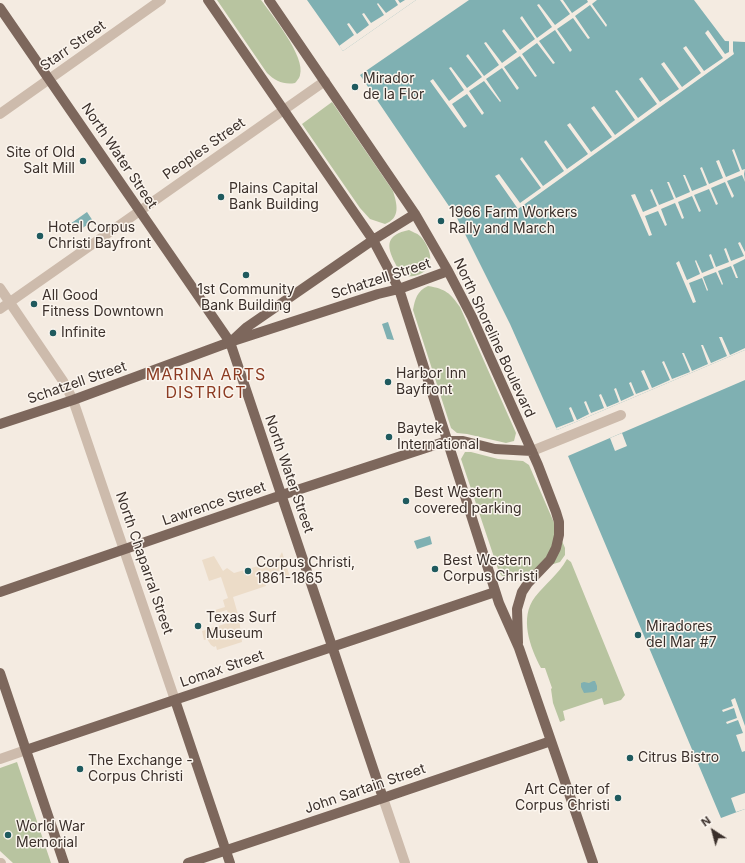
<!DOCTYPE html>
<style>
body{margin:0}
#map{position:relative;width:745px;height:863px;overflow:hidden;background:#f4ebe1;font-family:Inter,sans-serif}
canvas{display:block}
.north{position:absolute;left:693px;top:811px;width:40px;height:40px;-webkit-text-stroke:3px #fbf5ee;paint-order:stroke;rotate:324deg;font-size:11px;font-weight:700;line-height:16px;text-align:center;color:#3b302b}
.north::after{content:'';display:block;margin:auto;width:14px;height:18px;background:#3b302b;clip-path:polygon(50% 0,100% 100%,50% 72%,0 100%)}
</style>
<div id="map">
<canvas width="745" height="863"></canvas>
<div class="north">N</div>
</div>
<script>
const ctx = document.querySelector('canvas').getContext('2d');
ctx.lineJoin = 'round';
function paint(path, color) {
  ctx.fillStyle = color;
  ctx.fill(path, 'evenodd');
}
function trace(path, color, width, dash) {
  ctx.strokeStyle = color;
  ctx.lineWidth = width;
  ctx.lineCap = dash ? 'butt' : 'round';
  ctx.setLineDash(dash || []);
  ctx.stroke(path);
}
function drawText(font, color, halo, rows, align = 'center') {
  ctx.font = font + ' Inter,sans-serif';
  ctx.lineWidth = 3;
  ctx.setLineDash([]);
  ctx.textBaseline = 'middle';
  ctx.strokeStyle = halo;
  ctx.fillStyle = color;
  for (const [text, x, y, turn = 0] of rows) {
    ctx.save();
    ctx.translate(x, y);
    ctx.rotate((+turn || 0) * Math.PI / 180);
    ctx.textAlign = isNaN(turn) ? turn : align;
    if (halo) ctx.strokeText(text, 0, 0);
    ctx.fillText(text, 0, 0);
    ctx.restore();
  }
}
paint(new Path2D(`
 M217 0H261C272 15 306 57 300 75 300 77 297 81 295 83 284 85 275 81 267 73Z
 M332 102 393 191C397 204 401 218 385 224L370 219 360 208 302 124Z
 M409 230C412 232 417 233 420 236 429 245 437 265 422 273 419 275 412 277 408 276 401 274 398 269 395 263 386 245 386 235 409 230Z
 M428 286C446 289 450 293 460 307L516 433 514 441 506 443 467 434 457 433 451 428 413 310C415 299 417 291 428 286Z
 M465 452H471L498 459 523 461 529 465 565 548V555L560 562 508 578 502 576 499 572 461 459Z
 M567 559 571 562 625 695 621 700 604 705 602 698 563 711 565 720 560 722 553 703 551 689 552 688 545 668H541C530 647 519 618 535 597 546 583 558 575 567 559Z
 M17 762 51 863H13L0 851V768Z`), '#b8c4a0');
paint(new Path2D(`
 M282 552 290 577 285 579 282 570 263 577 266 586 233 597 239 618 242 642 217 650 216 646 214 647 211 645 207 639 204 640 202 631 231 622 227 610 213 614 212 611 225 607 223 600 228 598 221 577 209 581 202 560 214 556 223 571 227 568 234 573 279 560V558Z`), '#ecdcc8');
paint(new Path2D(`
 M307 0H416L343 51Z
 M469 0H694L725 41 745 42V350L557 430 510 324 457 218 360 75Z
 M87 212 93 221 75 233 70 224Z
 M388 322 394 340 387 339 382 324Z
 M745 380V809L721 818 568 456Z
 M430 536 432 544 417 549 414 541Z
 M593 681H595L597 686V690L594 692 584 693 581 687V683L584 682 589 683Z`), '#7fb0b2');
paint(new Path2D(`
 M395 0H398L400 3 405 0H416L343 51 339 46 354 35 347 24 349 23 357 34 369 25 362 14 364 13 371 23 384 15 377 4 378 3 386 13 398 5Z
 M560 0H563L572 13 588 2 587 0H597L592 4 607 25 606 27 590 5 575 16 590 38 588 39 573 18 557 29 572 50 570 52 555 30 539 41 555 63 553 64 537 43 522 54 537 76 535 77 520 56 504 67 519 88 517 90 502 68 486 79 501 101 500 102 484 81 469 91 484 113 482 115 467 94 452 104 467 126 464 128 430 81 433 79 449 101 464 90 449 68 451 67 467 88 482 77 466 56 468 54 484 76 499 65 484 43 486 42 502 63 517 52 502 31 504 29 520 50 535 39 520 18 522 16 537 38 552 27 537 5 539 4 555 25 570 14Z
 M708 30 725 54 729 52V41H733V51L734 54 518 209 495 176 499 174 520 203 541 188 520 159 522 157 543 186 564 171 544 142 546 140 567 169 588 154 567 125 570 123 591 152 612 137 591 108 594 106 615 135 635 120 615 91 617 90 638 118 657 104 639 79 642 77 660 102 679 89 661 64 664 62 682 87 701 73 683 48 686 46 704 71 723 58 705 33Z
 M734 149 742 170 745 169 744 174 745 182 742 175 727 181 734 196 732 198 725 182 711 188 718 204 716 205 709 189 694 195 701 211 699 212 692 196 678 202 684 218 682 219 675 203 661 209 667 225 665 226 658 211 645 216 652 235 649 236 631 195 635 194 643 212 657 206 650 190 652 189 659 205 674 199 667 182H669L676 198 690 192 683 175H685L692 191 707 185 700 168 702 167 709 184 723 178 716 161 719 160 726 177 740 171 732 150Z
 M740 242 745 252V259L733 265 738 278H736L731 266 718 271 723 284 722 285 716 272 703 277 708 290 707 291 702 278 689 283 696 302 693 303 676 263 679 261 687 280 700 274 695 261 696 260 702 273 714 268 709 255 711 254 716 267 729 262 724 249 726 248 731 261 744 256 738 243Z
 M719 337H722L730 355 745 348V350L557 430 556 428 574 421 569 408 571 407 577 420 589 414 584 402 586 401 591 413 604 408 599 395 601 394 607 407 619 402 614 389 616 388 621 401 634 395 629 383 631 382 636 394 649 389 641 371 644 370 652 388 670 380 662 362 664 361 672 379 690 372 682 353H684L692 371 708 364 701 345H703L711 363 727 356Z
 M622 433 627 446 615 451 610 438Z
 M735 698 745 726V751L742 752 736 735 743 733 738 720 727 724 726 722 737 718 734 708 723 712 722 710 733 706 731 700Z
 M745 793V809L736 812 731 798Z`), '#f4ebe1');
trace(new Path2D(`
 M0 114 161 0
 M0 288 63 381 73 400 175 700
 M0 309 325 81
 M532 451 621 415
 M0 759 26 750
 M383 798 405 863
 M0 863H1`), '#cdbbac', 10);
trace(new Path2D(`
 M208 0 373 240 399 289 499 603 519 648 593 863
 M269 0 415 214 448 271 472 317 538 465 556 512 559 522V535L556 548 550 560 528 583 522 592 517 609 518 643
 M0 8 230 342 383 798
 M233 340 247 327 373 240 415 214
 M0 424 73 400 230 342 378 294 399 289 448 271
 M0 592 282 495 447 441H463L495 449 532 451
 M0 673 64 863
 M175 700 230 863
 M26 750 495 592
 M188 863 383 798 551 741`), '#7d675c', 10);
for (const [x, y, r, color] of [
 [355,87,4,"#1f5a5e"],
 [83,161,4,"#1f5a5e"],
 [221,197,4,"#1f5a5e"],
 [441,221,4,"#1f5a5e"],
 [40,236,4,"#1f5a5e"],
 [246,275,4,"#1f5a5e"],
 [34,304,4,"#1f5a5e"],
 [53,333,4,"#1f5a5e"],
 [388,382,4,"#1f5a5e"],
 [389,437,4,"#1f5a5e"],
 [406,501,4,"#1f5a5e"],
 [435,569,4,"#1f5a5e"],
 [248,571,4,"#1f5a5e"],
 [198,626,4,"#1f5a5e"],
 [638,635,4,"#1f5a5e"],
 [630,758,4,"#1f5a5e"],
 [80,769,4,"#1f5a5e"],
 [618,798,4,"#1f5a5e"],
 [8,835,4,"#1f5a5e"]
]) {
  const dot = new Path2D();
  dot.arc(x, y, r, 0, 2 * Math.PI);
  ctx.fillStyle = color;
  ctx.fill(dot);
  trace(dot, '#fbf5ee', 1.5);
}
drawText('14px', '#3b302b', '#fbf5ee', [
 ["Starr Street",73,46,-35],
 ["Peoples Street",204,149,-35],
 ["North Water Street",119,156,56],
 ["Schatzell Street",381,279,-18],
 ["North Shoreline Boulevard",494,338,65],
 ["Schatzell Street",77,383,-19],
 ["North Water Street",289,474,71],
 ["Lawrence Street",214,504,-19],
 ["North Chaparral Street",144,563,71],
 ["Lomax Street",222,669,-19],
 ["John Sartain Street",365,789,-19]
]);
drawText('14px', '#3b302b', '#fbf5ee', [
 ["Mirador",363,79],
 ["de la Flor",363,95],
 ["Site of Old",75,153,"right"],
 ["Salt Mill",75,169,"right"],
 ["Plains Capital",229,189],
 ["Bank Building",229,205],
 ["1966 Farm Workers",449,213],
 ["Rally and March",449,229],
 ["Hotel Corpus",48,228],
 ["Christi Bayfront",48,244],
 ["1st Community",246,290,"center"],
 ["Bank Building",246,306,"center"],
 ["All Good",42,296],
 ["Fitness Downtown",42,312],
 ["Infinite",61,333],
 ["Harbor Inn",396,374],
 ["Bayfront",396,390],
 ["Baytek",397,429],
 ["International",397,445],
 ["Best Western",414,493],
 ["covered parking",414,509],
 ["Best Western",443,561],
 ["Corpus Christi",443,577],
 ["Corpus Christi,",256,563],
 ["1861-1865",256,579],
 ["Texas Surf",206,618],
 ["Museum",206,634],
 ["Miradores",646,627],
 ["del Mar #7",646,643],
 ["Citrus Bistro",638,758],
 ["The Exchange -",88,761],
 ["Corpus Christi",88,777],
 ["Art Center of",610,790,"right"],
 ["Corpus Christi",610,806,"right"],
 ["World War",16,827],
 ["Memorial",16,843]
], 'left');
ctx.letterSpacing = '1px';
drawText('16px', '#8c3b22', '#fbf5ee', [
 ["MARINA ARTS",206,375],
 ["DISTRICT",206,393]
]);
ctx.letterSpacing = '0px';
</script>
